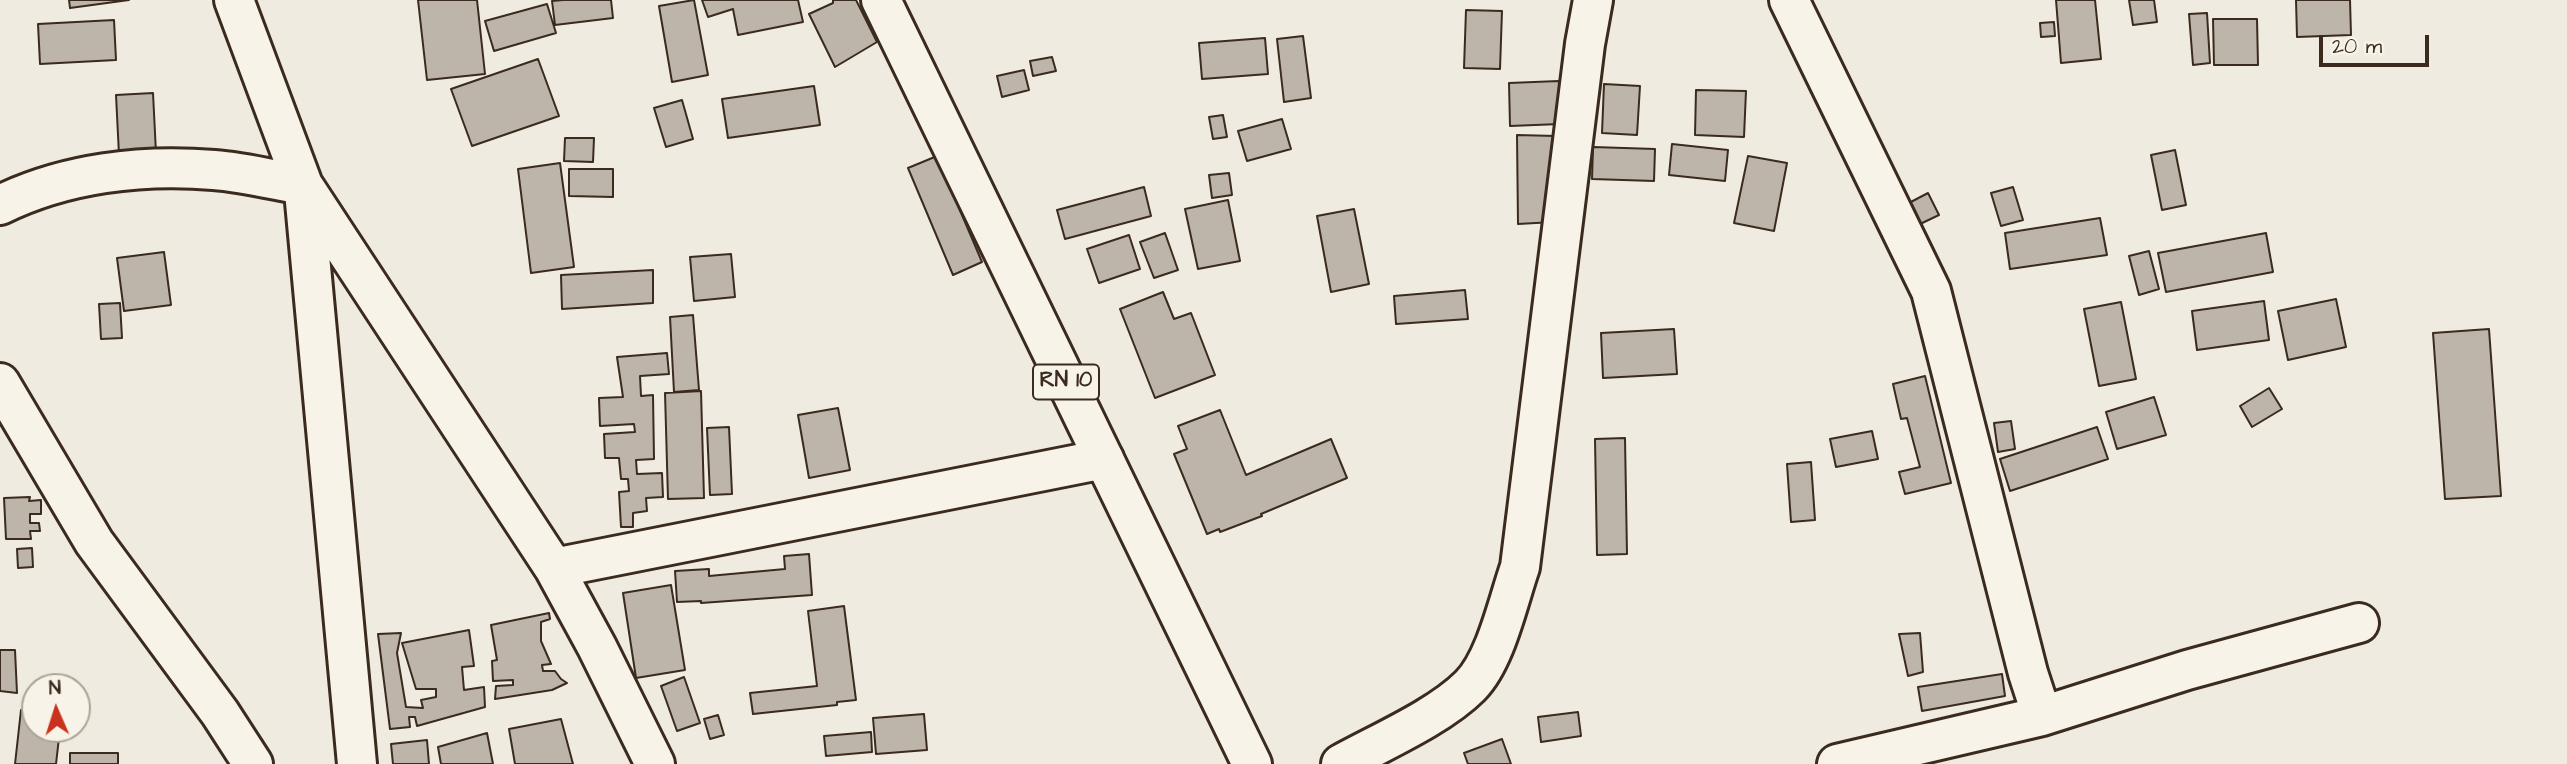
<!DOCTYPE html>
<style>
body{margin:0}
#map{position:relative;width:2567px;height:764px;overflow:hidden;background:#efebe0;font-family:"Architects Daughter",sans-serif}
canvas{display:block}
.north{position:absolute;left:21px;top:673px;width:70px;height:70px;box-sizing:border-box;background:#f7f3e8;border:2px solid #aca397;border-radius:50%;rotate:357deg;font-size:19px;font-weight:700;line-height:28px;text-align:center;color:#3b2a1e}
.north::after{content:'';display:block;margin:auto;width:24px;height:32px;background:#c8321e;clip-path:polygon(50% 0,100% 100%,50% 72%,0 100%)}
.scale{position:absolute;left:2319px;top:35px;width:110px;height:32px;box-sizing:border-box;border:4px solid #3b2a1e;border-top:0;padding-left:9px;font-size:21px;line-height:24px;white-space:nowrap;color:#3b2a1e;-webkit-text-stroke:5px #f7f3e8;paint-order:stroke}
</style>
<div id="map">
<canvas width="2567" height="764"></canvas>
<div class="north">N</div>
<div class="scale">20 m</div>
</div>
<script>
const ctx = document.querySelector('canvas').getContext('2d');
ctx.lineJoin = 'round';
function paint(path, color) {
  ctx.fillStyle = color;
  ctx.fill(path, 'evenodd');
}
function trace(path, color, width, dash) {
  ctx.strokeStyle = color;
  ctx.lineWidth = width;
  ctx.lineCap = dash ? 'butt' : 'round';
  ctx.setLineDash(dash || []);
  ctx.stroke(path);
}
function drawText(font, color, halo, rows, align = 'center') {
  ctx.font = font + ' "Architects Daughter",sans-serif';
  ctx.lineWidth = 7;
  ctx.setLineDash([]);
  ctx.textBaseline = 'middle';
  ctx.strokeStyle = halo;
  ctx.fillStyle = color;
  for (const [text, x, y, turn = 0] of rows) {
    ctx.save();
    ctx.translate(x, y);
    ctx.rotate((+turn || 0) * Math.PI / 180);
    ctx.textAlign = isNaN(turn) ? turn : align;
    if (halo) ctx.strokeText(text, 0, 0);
    ctx.fillText(text, 0, 0);
    ctx.restore();
  }
}
const building = new Path2D(`
 M69 0H129L70 8Z
 M418 0H477L485 74 427 80Z
 M563 0H611L613 18 555 25 552 1Z
 M694 0 708 75 672 82 659 6Z
 M702 0H798L803 22 738 35 733 9 708 17Z
 M833 0H856L877 42 835 67 809 14 833 3Z
 M2056 0H2095L2101 59 2061 63Z
 M2129 0H2154L2157 22 2133 25Z
 M2296 0H2350L2351 35 2297 37Z
 M547 4 556 33 494 51 485 21Z
 M1466 10 1502 11 1500 69 1464 68Z
 M2207 13 2210 63 2193 65 2189 14Z
 M2213 19H2257L2258 65H2214Z
 M114 20 116 60 40 64 38 24Z
 M2054 22 2055 36 2041 37 2040 23Z
 M1303 36 1311 98 1284 102 1277 39Z
 M1265 38 1268 74 1202 79 1199 43Z
 M1052 57 1056 71 1033 76 1030 61Z
 M538 59 559 116 472 146 451 89Z
 M1024 70 1029 90 1002 97 997 76Z
 M1559 81 1560 124 1510 126 1509 83Z
 M1604 84 1640 86 1637 135 1602 133Z
 M814 86 820 125 728 138 722 99Z
 M1696 90 1746 91 1744 137 1695 135Z
 M153 93 156 153 119 155 116 95Z
 M682 100 693 139 666 147 654 108Z
 M1223 115 1227 137 1213 139 1209 117Z
 M1282 119 1291 149 1247 161 1238 131Z
 M1517 135 1556 136 1554 222 1518 224Z
 M565 138H594L593 162 564 161Z
 M1672 144 1728 150 1725 181 1669 175Z
 M1593 147 1655 149 1654 181 1592 179Z
 M2175 150 2186 205 2162 210 2151 155Z
 M937 156 982 262 953 275 908 168Z
 M1748 156 1787 163 1774 231 1734 223Z
 M560 163 574 267 531 273 518 169Z
 M569 169H613V197L569 196Z
 M1229 173 1232 195 1212 198 1209 175Z
 M1144 187 1151 216 1065 239 1057 210Z
 M2013 187 2023 220 2001 226 1991 193Z
 M1928 193 1939 215 1918 225 1907 204Z
 M1228 200 1240 261 1198 269 1185 209Z
 M1354 209 1369 284 1331 292 1317 216Z
 M2100 218 2107 255 2010 269 2005 233Z
 M1165 233 1178 270 1154 278 1140 242Z
 M2266 233 2273 272 2166 292 2158 253Z
 M1129 235 1140 269 1099 283 1087 249Z
 M2149 251 2159 289 2139 295 2129 256Z
 M164 252 171 305 124 311 117 258Z
 M731 254 735 297 694 301 690 257Z
 M653 270V303L562 309 561 275Z
 M1465 290 1468 319 1396 324 1394 296Z
 M1163 292 1174 319 1191 313 1215 375 1155 398 1120 309Z
 M2336 299 2346 347 2288 360 2278 311Z
 M2264 301 2269 340 2197 350 2192 311Z
 M2121 302 2136 379 2099 386 2084 309Z
 M120 303 122 338 101 339 99 304Z
 M693 315 699 390 674 392 670 317Z
 M1674 329 1677 374 1603 378 1601 333Z
 M2489 329 2501 496 2445 499 2433 333Z
 M667 353 669 374 640 376 641 396 653 395 654 459 636 460 637 474 662 473 663 497 646 498 647 511 633 513V527H621L619 492 629 491 628 479H621L619 458H605L604 434 635 432 634 424 600 426 599 398 623 397 617 357Z
 M1925 376 1951 483 1905 494 1899 472 1920 467 1907 418 1901 419 1893 384Z
 M2269 388 2282 409 2252 427 2240 406Z
 M701 391 704 498 668 499 665 393Z
 M2154 397 2166 435 2117 449 2106 412Z
 M838 408 850 470 809 478 798 415Z
 M1220 410 1246 475 1331 439 1347 478 1261 514 1262 516 1220 532 1219 529 1207 534 1174 454 1187 449 1178 426Z
 M2011 421 2015 449 1998 452 1994 423Z
 M729 427 732 494 710 495 707 428Z
 M2097 427 2108 459 2010 491 2000 459Z
 M1872 431 1878 459 1836 467 1830 439Z
 M1625 438 1627 554 1597 555 1595 439Z
 M1811 462 1815 520 1791 522 1787 464Z
 M30 497 29 501 41 500V514H30V523H39L40 531H30L31 539H6L4 498Z
 M32 548 33 567 18 568 17 549Z
 M809 554 812 595 701 603V601L677 602 675 571 709 569V576L785 569 784 556Z
 M671 585 685 670 636 678 623 593Z
 M844 606 856 700 837 702V705L753 714 750 693 817 686 808 611Z
 M549 613 550 619 541 622V641L551 664 542 665 543 671H555L561 679 567 683 552 690 495 699 496 686 513 685V680L493 681 492 661 497 660 491 625Z
 M469 630 474 666 462 667 464 690 484 687 485 707 417 726 415 717H409L410 727 390 729 378 634 401 633 397 653 406 707 423 708 421 700 436 697V689H416L402 643Z
 M1920 633 1923 672 1908 676 1899 634Z
 M0 650H15L17 693 0 691Z
 M2002 674 2005 696 1922 711 1918 687Z
 M684 677 700 723 677 731 661 686Z
 M21 710 35 711V729H60L56 764H15Z
 M1578 712 1581 736 1541 742 1538 717Z
 M924 714 927 750 876 754 873 718Z
 M718 715 724 735 710 739 704 719Z
 M561 719 573 764H515L509 729Z
 M871 732 872 752 826 756 824 736Z
 M487 733 493 764H441L438 747Z
 M1502 739 1511 764H1468L1464 753Z
 M427 740 429 764H393L391 744Z
 M70 753H118V764H70Z`);
paint(building, '#bdb5aa');
trace(building, '#3b2a1e', 2);
const minor = new Path2D(`
 M234 0 303 185 554 568 597 647 655 764
 M1789 0 1931 291 2028 673 2042 716
 M304 191 357 764
 M0 205C65 173 141 164 214 170 243 172 274 180 303 185
 M0 383 94 542 220 713 253 764
 M554 568 1104 459
 M1341 764C1381 742 1439 717 1470 686 1496 660 1508 601 1520 567L1585 44 1593 0
 M1837 764 2042 716 2187 670 2359 623`);
const major = new Path2D(`
 M881 0 1252 764`);
trace(minor, '#3b2a1e', 44);
trace(major, '#3b2a1e', 44);
trace(minor, '#f7f3e8', 38);
trace(major, '#f7f3e8', 38);
for (const [x, y, w] of [
 [1066,382,66]
]) {
  const box = new Path2D();
  box.roundRect(x - w / 2, y - 17.5, w, 35, 5);
  ctx.fillStyle = '#f7f3e8';
  ctx.fill(box);
  trace(box, '#3b2a1e', 2);
}
drawText('bold 21px', '#3b2a1e', null, [
 ["RN 10",1066,382]
]);
</script>
